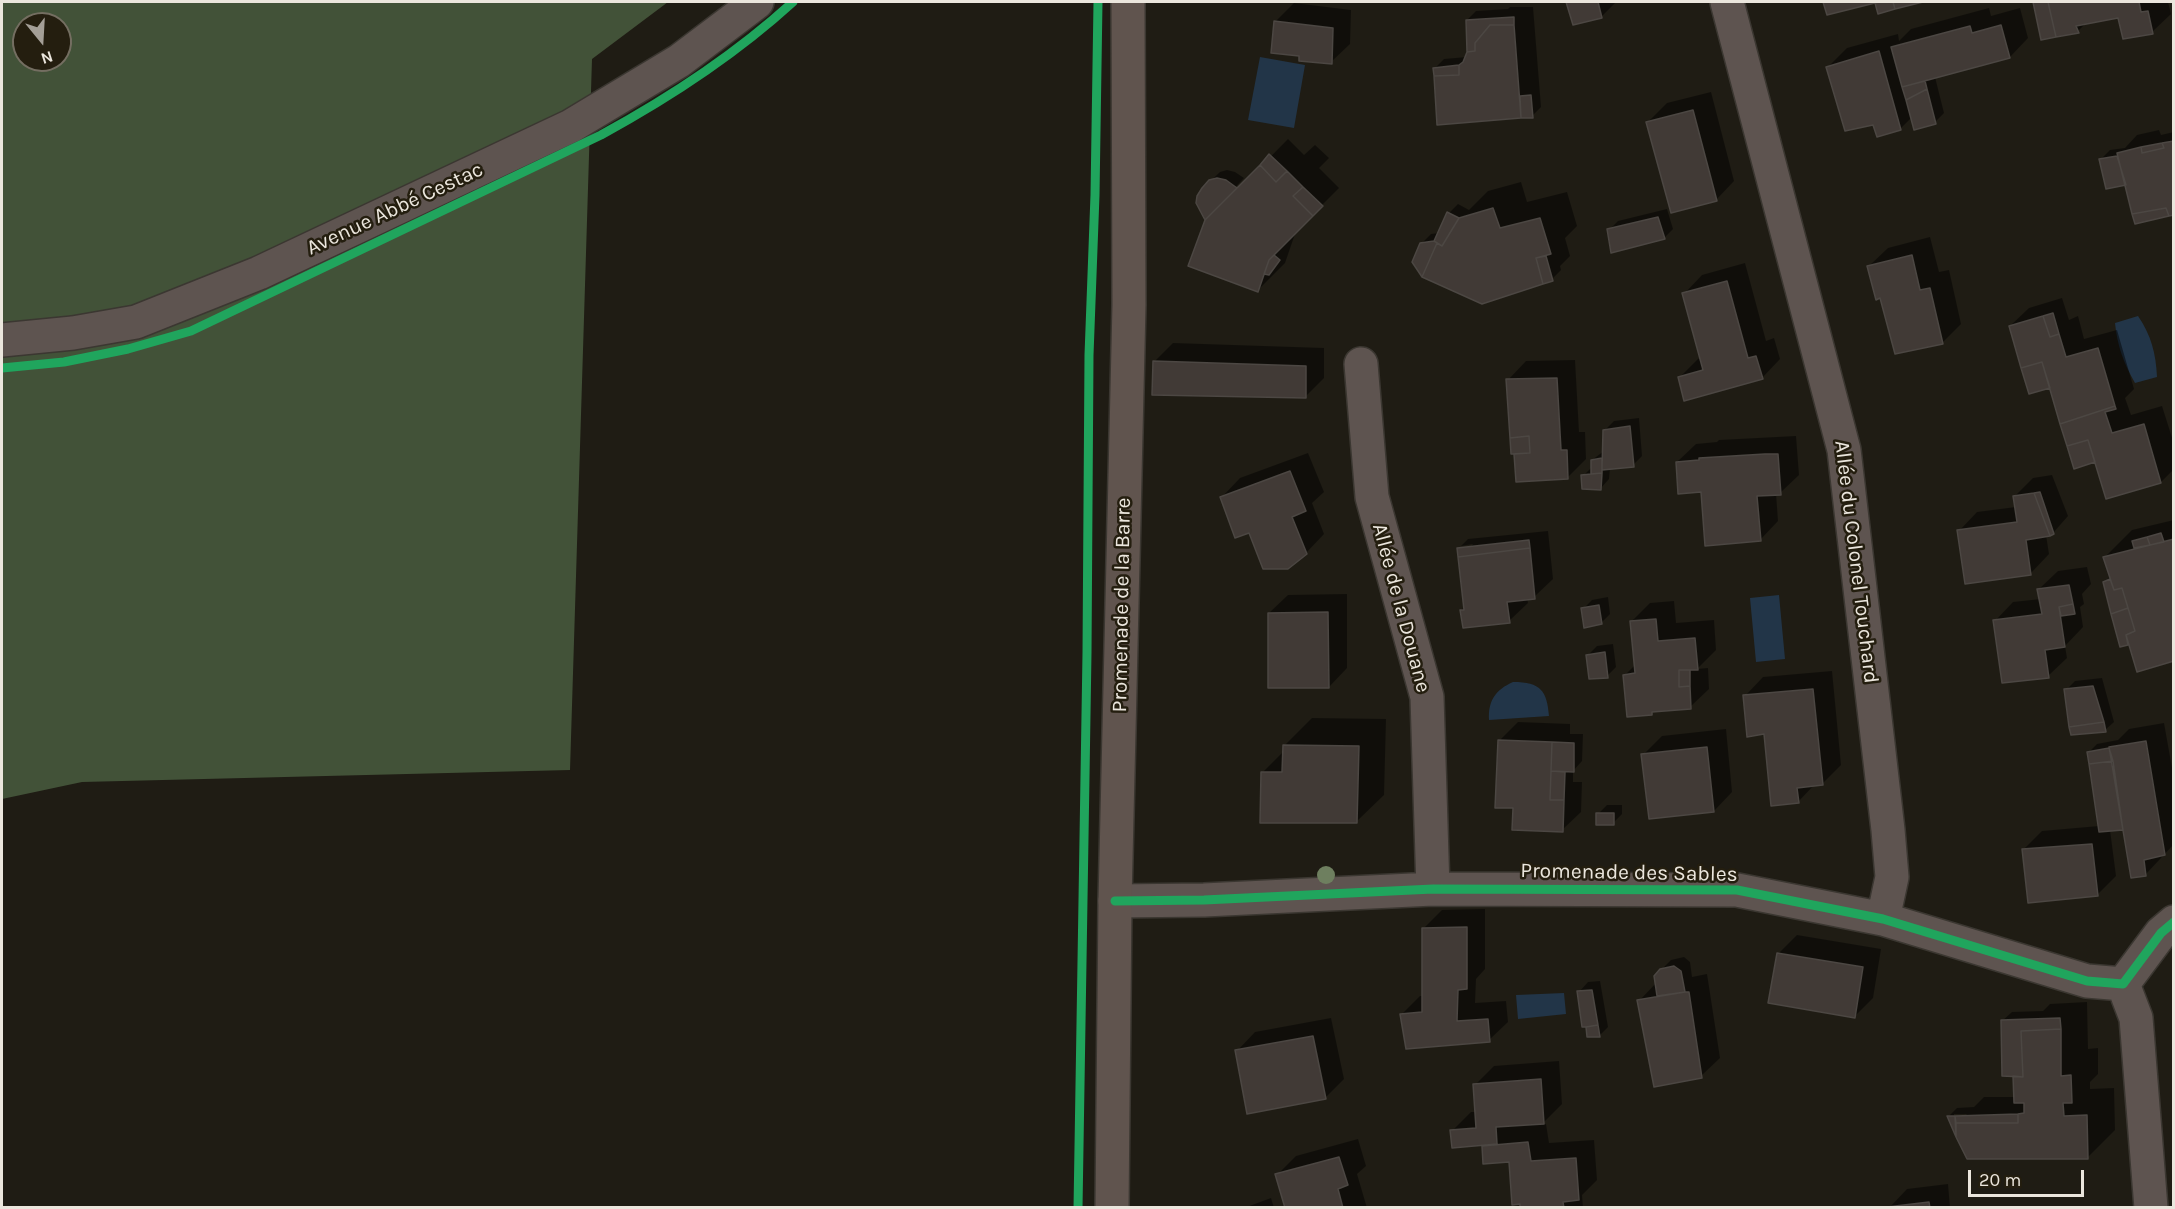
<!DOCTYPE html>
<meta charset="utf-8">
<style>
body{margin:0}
#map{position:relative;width:2175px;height:1209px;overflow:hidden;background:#1f1c14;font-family:Karla,sans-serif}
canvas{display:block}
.frame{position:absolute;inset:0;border:3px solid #ebe6dd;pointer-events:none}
.north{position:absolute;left:12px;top:12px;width:60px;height:60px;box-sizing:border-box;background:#241e0f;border:2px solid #746e61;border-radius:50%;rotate:162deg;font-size:16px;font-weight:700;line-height:24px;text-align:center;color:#ebe6dd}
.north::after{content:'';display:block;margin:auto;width:21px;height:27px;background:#a49f97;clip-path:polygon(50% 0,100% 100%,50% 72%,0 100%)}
.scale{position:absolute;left:1968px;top:1170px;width:116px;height:27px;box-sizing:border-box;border:3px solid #ebe6dd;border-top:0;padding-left:8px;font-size:18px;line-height:21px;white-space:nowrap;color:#ebe6dd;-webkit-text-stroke:4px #241e0f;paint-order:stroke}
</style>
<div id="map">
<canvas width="2175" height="1209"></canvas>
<div class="frame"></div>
<div class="north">N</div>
<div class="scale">20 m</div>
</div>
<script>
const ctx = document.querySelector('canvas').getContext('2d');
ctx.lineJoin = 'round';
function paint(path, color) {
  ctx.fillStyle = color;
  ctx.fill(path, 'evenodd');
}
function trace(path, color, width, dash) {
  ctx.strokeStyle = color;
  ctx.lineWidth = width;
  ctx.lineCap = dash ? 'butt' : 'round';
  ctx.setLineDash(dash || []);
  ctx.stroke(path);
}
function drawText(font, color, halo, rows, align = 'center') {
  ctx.font = font + ' Karla,sans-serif';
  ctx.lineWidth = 5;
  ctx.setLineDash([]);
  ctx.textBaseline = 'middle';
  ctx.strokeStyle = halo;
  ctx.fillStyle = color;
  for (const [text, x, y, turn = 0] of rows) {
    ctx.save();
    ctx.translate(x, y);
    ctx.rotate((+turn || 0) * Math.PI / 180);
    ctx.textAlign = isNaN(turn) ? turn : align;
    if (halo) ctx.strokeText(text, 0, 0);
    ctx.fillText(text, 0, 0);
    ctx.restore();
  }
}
paint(new Path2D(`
 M2 2H668L592 59 570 770 82 782 2 799ZM24 24H60V60H24Z`), '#425238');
paint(new Path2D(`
 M1260 57 1305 65 1294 128 1248 120Z
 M2138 316C2151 335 2156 353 2157 377L2135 383C2124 364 2117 345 2115 323Z
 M1779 595 1785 659 1756 662 1750 598Z
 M1513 682C1541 682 1547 691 1549 716L1489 720C1488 701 1495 690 1513 682Z
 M1564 993 1566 1014 1518 1019 1516 995Z`), '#223548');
paint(new Path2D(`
 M1568 2H1616L1601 17 1575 23Z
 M1825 2H1872L1828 13Z
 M1878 2H1917L1879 12 1876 3Z
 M2035 2H2168L2171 14 2152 32 2119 16 2087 22 2078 31 2042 38Z
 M1294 3 1351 10 1350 44 1331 62 1300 55 1275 22Z
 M1510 7H1533L1541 107 1532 116 1439 123 1435 68 1444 59 1467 57 1469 52 1467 20 1476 11 1508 9Z
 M1989 8 1991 16 2020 8 2028 38 2010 57 1935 77 1944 113 1935 122 1912 117 1900 129 1874 123 1828 67 1847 48 1898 34 1899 41 1911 29Z
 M1711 92 1734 181 1716 200 1648 122 1667 103Z
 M2159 130 2161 135 2174 132V213L2126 183 2101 159 2110 150 2125 148 2137 135Z
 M1288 139 1304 155 1315 145 1329 158 1319 168 1339 188 1296 231 1285 263 1258 290 1200 210 1203 188 1220 172 1227 170 1235 172 1244 178 1213 211 1215 213Z
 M1521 182 1527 202 1567 192 1577 226 1565 238 1570 256 1560 266 1561 270 1552 279 1422 243 1431 234 1439 233 1449 213 1458 204 1469 210 1488 191Z
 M1667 209 1673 229 1664 238 1609 230 1618 221Z
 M1930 237 1939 272 1949 270 1961 324 1943 342 1897 352 1881 296 1869 266 1888 248Z
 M1745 263 1766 341 1774 338 1780 359 1762 378H1679L1698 359 1701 358 1684 294 1702 275Z
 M2062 298 2069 320 2078 316 2084 339 2117 330 2134 389 2125 398 2131 415 2162 406 2174 444V469L2161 482 2096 460 2051 385 2010 326 2029 308Z
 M1173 343 1324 348V378L1305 397 1154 362Z
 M1575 360 1579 432H1585L1586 459 1567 478 1516 454 1518 452 1508 380 1526 361Z
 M1639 418 1642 456 1633 465 1610 468 1609 479 1600 489 1583 476 1592 467V460L1604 451 1605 430 1614 421Z
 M1796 436 1799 475 1780 493H1776L1778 521 1760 540 1702 491 1677 462 1696 444 1717 442 1719 440Z
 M1308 453 1324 492 1312 503 1324 534 1306 553 1250 531 1222 497 1240 478Z
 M2052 475 2068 516 2053 533 2046 535 2049 554 2031 573 1959 531 1977 512 2016 507 2015 496 2033 478Z
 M2174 520V659L2129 641 2127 643 2104 582 2111 576 2105 557 2132 530Z
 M1548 531 1553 579 1534 597 1527 598 1528 603 1509 621 1461 610 1465 607 1459 548H1470L1473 544 1461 546 1468 539Z
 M2087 567 2091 584 2082 594 2084 604 2080 607 2083 627 2065 646 2067 658 2048 676 1995 621 2013 602 2041 599 2039 589 2058 571Z
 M1347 594V668L1329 687 1269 613 1288 595Z
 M1608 597 1610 614 1601 623 1583 609 1592 600Z
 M1674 601 1676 623 1714 620 1716 650 1697 669 1708 668 1709 689 1690 707 1654 710 1652 713 1625 675 1636 664 1632 621 1650 603Z
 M1613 644 1616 667 1607 676 1588 655 1597 646Z
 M1832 671 1841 765 1822 784H1815L1798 802 1766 733 1745 696 1763 677Z
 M2102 678 2114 722 2105 730 2066 690 2075 681Z
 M1312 718 1386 719 1384 795 1356 822 1262 773 1284 751V746Z
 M1518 722 1570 724V734H1583L1582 761 1573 771V782H1582L1581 812 1562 830 1514 807 1499 741Z
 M2164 723 2174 779V844L2146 874 2124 827 2110 830 2116 876 2097 895 2023 850 2042 831 2099 826 2088 753 2097 744 2118 740 2129 729Z
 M1726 729 1732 792 1714 811 1643 755 1662 736Z
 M1607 805H1622V814L1613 823 1598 814Z
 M1485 909V969L1476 979 1475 1003 1506 1001 1508 1022 1489 1040 1401 1015 1420 996H1424V928L1442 910Z
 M1797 935 1881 949 1873 998 1855 1016 1778 954Z
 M1684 957 1690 962 1692 977 1707 974 1720 1058 1701 1076 1639 1001 1657 982 1661 970 1671 960Z
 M1600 981 1608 1027 1599 1036 1579 992 1588 982Z
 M2087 1002 2088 1049 2098 1048V1074L2090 1082V1089L2114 1088 2115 1130 2088 1157 1956 1134 1949 1116 1957 1108 1974 1107 1984 1097H2015L2014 1077 2002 1021 2012 1012 2043 1011 2050 1004ZM1954 1114H1967L1964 1117H1954Z
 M1331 1018 1344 1079 1325 1098 1237 1051 1255 1032Z
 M1559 1061 1562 1104 1541 1125 1546 1124 1549 1143 1594 1140 1597 1180 1582 1195 1583 1208H1522L1510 1161 1484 1162V1144L1452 1131 1471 1112H1476L1475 1085 1494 1066Z
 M1358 1139 1366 1166 1357 1174 1367 1208H1286L1277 1175 1296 1156Z
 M1948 1184 1950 1208H1889L1907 1189Z
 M1271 1198 1274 1208H1244Z`), '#0007');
const building = new Path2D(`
 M1566 2H1598L1602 18 1573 25Z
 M1823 2H1879L1827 15Z
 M1879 2H1893L1895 9 1878 14 1875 3Z
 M1893 2H1923L1895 9Z
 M2033 2H2048L2056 37 2041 40Z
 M2048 2H2139L2141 12 2148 11 2153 34 2123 39 2118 18 2076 26 2079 33 2056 37Z
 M1514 17V25H1490L1475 43V51L1467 52 1466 20Z
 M1274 21 1333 28 1332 64 1299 61V56L1271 53Z
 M1490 25H1514L1521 118 1437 125 1434 76 1459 75V65L1463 62 1467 52 1475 51V43Z
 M2001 25 2010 58 1902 87 1891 47 1970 26 1972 33Z
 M1879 51 1901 130 1877 137 1873 125 1845 131 1826 67Z
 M1459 65V75L1434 76 1433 68Z
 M1925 81 1927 89 1906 100 1902 87Z
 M1927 89 1936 124 1914 130 1906 100Z
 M1531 95 1533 118H1521L1520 96Z
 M1693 110 1717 201 1671 213 1646 122Z
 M2174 141V215L2169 216 2166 208 2132 214 2117 153 2141 147 2142 153 2164 148 2162 143Z
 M2162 143 2164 148 2142 153 2141 147Z
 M1269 154 1287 171 1276 182 1260 165Z
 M2117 156 2126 185 2106 189 2099 159Z
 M1260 165 1276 182 1287 171 1303 187 1293 196 1313 216 1269 260 1258 292 1188 266 1205 220Z
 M1217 178 1226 180 1237 188 1205 220 1196 203 1197 196 1202 188 1209 180Z
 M1303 187 1323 206 1313 216 1293 196Z
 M1493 208 1500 228 1540 218 1551 254 1536 258 1543 284 1482 304 1422 277 1437 243 1442 246 1459 218Z
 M2166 208 2169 216 2135 224 2132 214Z
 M1447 212 1459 218 1442 246 1434 241Z
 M1658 217 1665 239 1611 253 1607 229Z
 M1434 241 1437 243 1422 277 1412 262 1420 243Z
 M1274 255 1280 260 1269 275 1264 274 1269 260Z
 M1912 255 1920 290 1930 288 1943 344 1895 354 1880 298 1876 300 1867 266Z
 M1546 256 1553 281 1543 284 1536 258Z
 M1727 281 1748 358 1756 356 1763 379 1684 401 1678 377 1703 370 1682 293Z
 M2053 313 2059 334 2050 337 2043 316Z
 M2043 316 2050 337 2059 334 2066 357 2098 348 2115 406 2060 424 2042 362 2021 368 2009 326Z
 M1153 361 1306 366V398L1152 395Z
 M2042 362 2050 388 2029 394 2021 368Z
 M1557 378 1561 450H1567L1568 479 1516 482 1514 454 1530 453 1529 436 1510 438 1506 379Z
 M2115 406 2116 409 2105 412 2112 433 2144 424 2161 483 2106 499 2088 440 2067 446 2060 424Z
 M1630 426 1634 467 1602 470 1603 430Z
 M1529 436 1530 453 1511 454 1510 438Z
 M2088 440 2095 462 2074 469 2067 446Z
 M1765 454H1778L1781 495 1757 496 1761 541 1705 546 1701 492 1678 494 1676 462 1699 460V458Z
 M1602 458V473L1591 474V460Z
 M1290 471 1306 511 1292 517 1307 554 1288 569H1263L1249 533 1235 538 1220 497Z
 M1602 473 1601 490 1582 489 1581 475Z
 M2040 492 2054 534 2050 536 2034 493Z
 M2034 493 2050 536 2026 540 2031 575 1965 584 1957 530 2017 522 2013 496Z
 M2161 533 2164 542 2150 545 2147 537Z
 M2147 537 2150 545 2134 548 2132 541Z
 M2174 539V661L2137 672 2126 635 2135 631 2122 588 2114 590 2103 557Z
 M1529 540 1530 548 1458 557 1457 548Z
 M1530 548 1535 599 1507 602 1510 623 1463 628 1460 610H1464L1458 557Z
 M2110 579 2114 590 2122 588 2128 608 2111 614 2103 582Z
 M2069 585 2073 604 2059 607 2065 647 2045 650 2049 678 2002 683 1993 620 2042 614 2037 589Z
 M2073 604 2075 614 2061 616 2059 607Z
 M1599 605 1602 624 1584 628 1581 608Z
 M2128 608 2135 631 2126 635 2128 645 2120 647 2111 614Z
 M1328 612 1329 688H1268V613Z
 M1656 619 1658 641 1695 638 1698 670H1679V687L1690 686 1691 709 1652 712V715L1627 717 1623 675 1635 673 1630 621Z
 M1605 652 1608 678 1589 679 1586 655Z
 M1679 670H1690V686L1679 687Z
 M2093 686 2104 722 2069 727 2064 689Z
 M1813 689 1823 785 1797 788 1799 803 1771 806 1764 734 1747 737 1743 695Z
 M2104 722 2106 732 2071 735 2069 727Z
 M1498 740 1552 742 1550 800H1564L1563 832 1512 830 1513 808H1495Z
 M2146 741 2165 855 2144 860 2146 876 2131 878 2109 747Z
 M1552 742 1574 743V772L1551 771Z
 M1283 745 1359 746 1357 823H1260L1261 772H1282Z
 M1707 747 1714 812 1649 819 1641 754Z
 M2109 748 2113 761 2089 764 2087 752Z
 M2113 761 2123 830 2099 832 2089 764Z
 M1551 771 1565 772 1564 800H1550Z
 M1596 813H1614V825H1596Z
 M2092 844 2098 896 2028 903 2022 849Z
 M1467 927V989L1458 990 1457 1021 1488 1019 1490 1042 1406 1049 1400 1014 1422 1012V928Z
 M1777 953 1863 967 1855 1018 1768 1003Z
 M1674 966 1681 971 1685 992 1657 996 1654 976 1660 969Z
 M1592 990 1598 1025 1586 1027H1582L1577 991Z
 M1685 992H1689L1702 1078 1654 1087 1637 1000Z
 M2060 1018 2061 1029 2021 1031 2023 1077 2002 1076 2001 1020Z
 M1598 1025 1600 1037H1587L1586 1027Z
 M2061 1029V1076L2071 1075 2072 1103H2063L2064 1116 2087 1115 2088 1159H1967L1956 1137V1123H2018V1114L2024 1113V1103H2014L2013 1076 2023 1077 2021 1031Z
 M1313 1036 1326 1099 1247 1114 1235 1050Z
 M1541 1079 1544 1124 1496 1127 1497 1144 1452 1148 1450 1130 1476 1128 1473 1084Z
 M2018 1114V1123H1956L1955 1116Z
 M1947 1116H1955L1956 1137Z
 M1528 1142 1531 1161 1576 1158 1579 1200 1563 1202 1564 1208H1520V1204L1512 1205 1509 1162 1483 1164 1482 1146Z
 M1339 1157 1348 1185 1338 1189 1343 1208H1285L1275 1174Z
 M1929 1202 1930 1208H1887V1207Z`);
paint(building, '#413a36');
trace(building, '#4c4743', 1.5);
const minor = new Path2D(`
 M1727 2 1844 450 1888 830 1892 877 1883 919
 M2 340 73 333 136 322 259 273 571 126 679 61 757 2
 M1361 364 1372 497 1427 697 1433 889
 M1115 901 1204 900 1433 889 1737 890 1883 919 2087 981 2123 984 2161 933 2174 922
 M2123 984 2136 1018 2151 1208`);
const major = new Path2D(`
 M1112 1208 1115 901 1129 305 1128 2`);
trace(minor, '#3b3731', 36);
trace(major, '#3b3731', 36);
trace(minor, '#5e5450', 33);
trace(major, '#60544e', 33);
trace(new Path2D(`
 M2 368 64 362 128 349 191 331 601 135C669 98 736 54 793 2
 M1115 901 1204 900 1433 889 1737 890 1883 919 2087 981 2123 984 2161 933 2174 922
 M1078 1208 1087 653 1089 355 1095 195 1098 2`), '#20a55d', 9);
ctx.fillStyle = '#6e7f5f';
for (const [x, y] of [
 [1326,875]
]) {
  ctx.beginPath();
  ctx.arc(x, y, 9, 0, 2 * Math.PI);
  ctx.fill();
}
drawText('21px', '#ebe6dd', '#241e0f', [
 ["Avenue Abbé Cestac",395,209,-25],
 ["Allée du Colonel Touchard",1856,562,83],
 ["Promenade de la Barre",1122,605,-89],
 ["Allée de la Douane",1401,608,75],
 ["Promenade des Sables",1629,873,1]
]);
</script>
